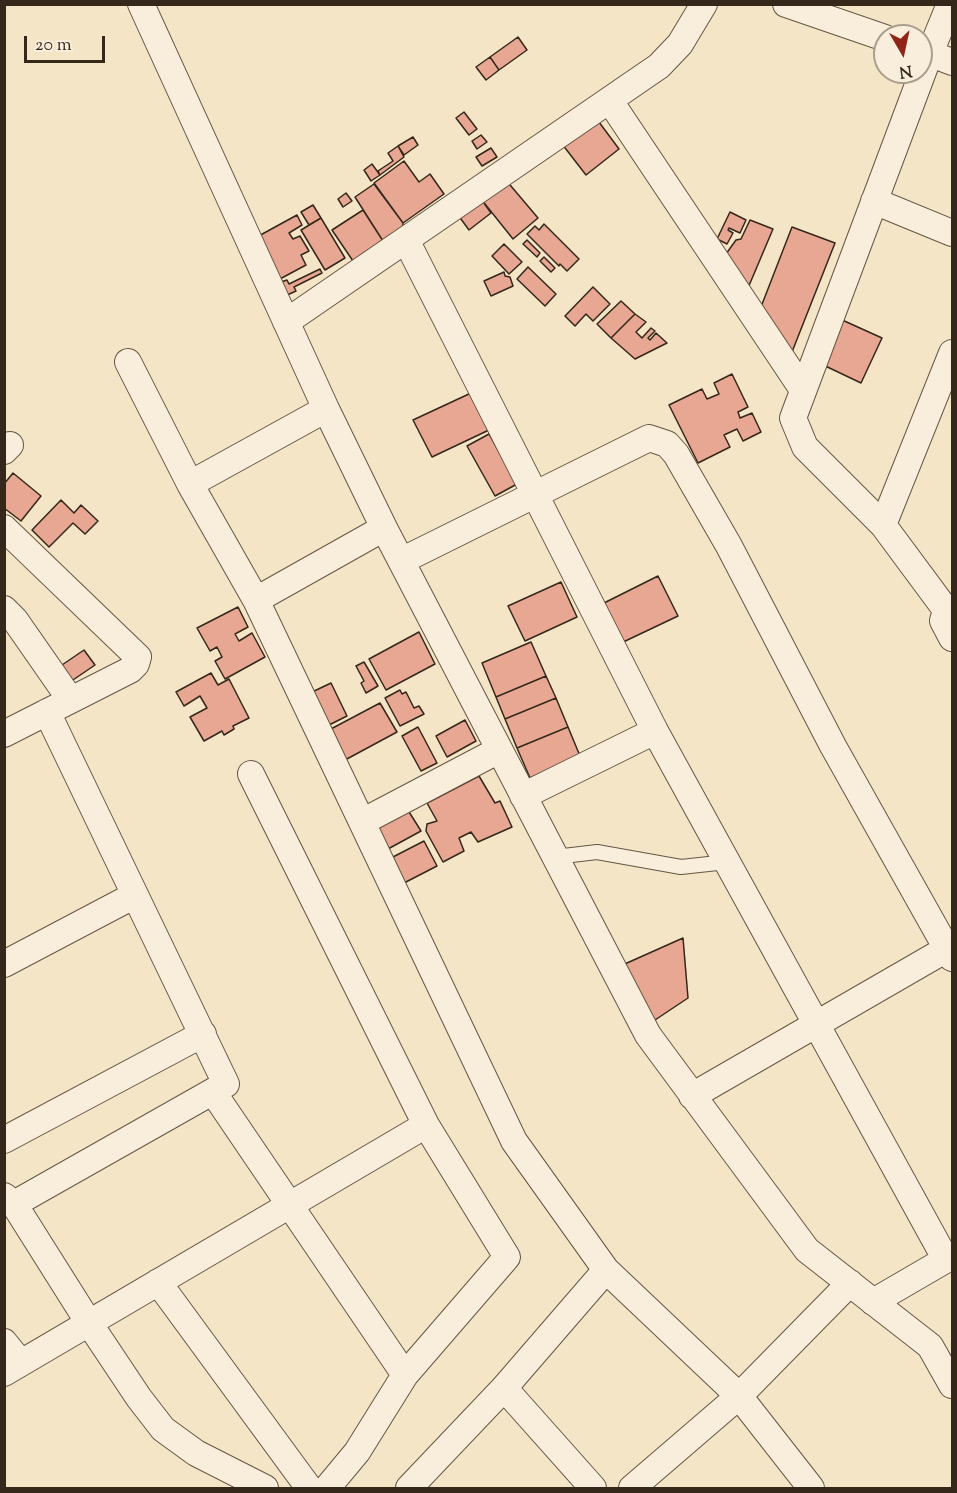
<!DOCTYPE html>
<style>
body{margin:0}
#map{position:relative;width:957px;height:1493px;overflow:hidden;background:#f5e5c7;font-family:"Sorts Mill Goudy",serif}
canvas{display:block}
.frame{position:absolute;inset:0;border:6px solid #352719;pointer-events:none}
.north{position:absolute;left:873px;top:24px;width:60px;height:60px;box-sizing:border-box;background:#f8eedb;border:2px solid #aa9e8d;border-radius:50%;rotate:171deg;font-size:16px;font-weight:700;line-height:24px;text-align:center;color:#352719}
.north::after{content:'';display:block;margin:auto;width:21px;height:27px;background:#8f2418;clip-path:polygon(50% 0,100% 100%,50% 72%,0 100%)}
.scale{position:absolute;left:24px;top:36px;width:81px;height:27px;box-sizing:border-box;border:3px solid #352719;border-top:0;padding-left:8px;font-size:18px;line-height:21px;white-space:nowrap;color:#352719;-webkit-text-stroke:4px #f8eedb;paint-order:stroke}
</style>
<div id="map">
<canvas width="957" height="1493"></canvas>
<div class="frame"></div>
<div class="north">N</div>
<div class="scale">20 m</div>
</div>
<script>
const ctx = document.querySelector('canvas').getContext('2d');
ctx.lineJoin = 'round';
function paint(path, color) {
  ctx.fillStyle = color;
  ctx.fill(path, 'evenodd');
}
function trace(path, color, width, dash) {
  ctx.strokeStyle = color;
  ctx.lineWidth = width;
  ctx.lineCap = dash ? 'butt' : 'round';
  ctx.setLineDash(dash || []);
  ctx.stroke(path);
}
const building = new Path2D(`
 M518 37 527 50 499 70 490 57Z
 M490 57 499 70 486 80 476 67Z
 M464 112 477 129 469 135 456 118Z
 M596 118 619 149 586 175 562 144Z
 M481 135 487 142 477 149 472 141Z
 M413 137 418 145 404 155 398 146Z
 M398 146 404 157 380 175 378 171 393 161 388 153Z
 M491 148 497 157 482 166 476 157Z
 M404 161 419 182 430 174 444 194 403 223 374 183Z
 M372 164 380 175 371 181 364 170Z
 M505 179 538 218 513 239 481 199Z
 M374 184 403 223V228L383 241 355 197Z
 M346 193 352 201 343 207 338 199Z
 M481 199 491 213 469 230 458 215Z
 M313 205 321 218 309 225 301 212Z
 M363 210 383 241 353 261 332 230Z
 M730 212 746 220 740 233 729 228 728 230 733 233 727 244 717 239Z
 M297 215 302 225 289 233 293 239 300 236 309 251 301 255 306 265 278 280 255 238Z
 M321 218 345 258 325 270 301 230Z
 M750 220 773 229 748 288 726 254 736 240 741 239Z
 M544 224 579 259 567 271 560 264 559 266 527 234 535 226 539 230Z
 M792 227 835 243 790 357 759 312Z
 M527 240 540 253 537 257 523 244Z
 M504 244 522 262 509 274 492 256Z
 M544 257 555 268 551 272 540 261Z
 M528 267 556 294 545 306 517 279Z
 M320 269 322 273 294 287 296 291 285 296 278 283 287 280 289 284Z
 M504 272 505 276 510 277 513 286 491 296 484 281Z
 M593 287 610 304 593 321 586 314 575 326 565 316Z
 M621 301 635 314 611 338 597 324Z
 M635 314 646 322 636 332 642 338 651 328 655 331 648 338 650 340 656 333 667 343 635 359 611 338Z
 M840 319 882 338 861 383 819 363Z
 M732 374 748 407 738 412 740 418 752 413 761 432 743 441 737 429 724 435 730 447 698 463 669 405 702 389 707 399 719 394 714 383Z
 M471 393 489 430 432 457 413 420Z
 M489 434 517 484 495 496 467 446Z
 M13 473 41 496 21 521 4 508V484Z
 M61 500 74 513 81 505 98 521 85 534 73 523 49 547 32 530Z
 M658 576 678 616 619 644 600 605Z
 M561 582 577 617 525 641 508 606Z
 M238 607 248 627 235 634 239 641 252 633 265 657 225 679 215 661 222 657 217 647 210 651 197 628Z
 M419 632 435 664 386 690 369 659Z
 M531 642 546 676 496 697 482 663Z
 M84 650 95 665 70 682 59 667Z
 M364 662 378 686 366 693 361 683 364 681 356 666Z
 M211 673 218 685 229 679 249 718 233 726 234 729 224 735 222 731 204 741 190 717 207 708 200 696 184 706 176 692Z
 M546 676 556 698 505 719 496 697Z
 M331 683 347 716 325 727 308 694Z
 M400 690 402 694 406 692 414 708 419 706 424 714 400 726 385 698Z
 M556 698 568 727 517 748 505 719Z
 M380 703 397 732 345 760 329 730Z
 M465 720 476 741 447 757 436 736Z
 M418 727 437 763 421 771 402 736Z
 M568 727 580 756 530 778 517 748Z
 M479 776 495 803 500 801 512 827 478 842 471 832 459 838 464 851 443 862 426 831 427 824 437 821 427 803Z
 M406 807 421 831 388 849 373 825Z
 M424 841 437 866 404 883 391 858Z
 M683 938 688 998 649 1024 618 967Z`);
paint(building, '#e7a793');
trace(building, '#352719', 1.5);
const service = new Path2D(`
 M555 857 597 852 681 867 727 862`);
const minor = new Path2D(`
 M141 4 326 409 384 528 648 1035 807 1250 930 1346 952 1385
 M786 4 885 38
 M950 4 930 53 793 418 805 447 883 525 946 610 952 612
 M921 50 952 62
 M610 101 803 390
 M874 201 952 233
 M406 240 655 731 946 1260
 M286 322 659 66 680 44 704 4
 M128 362 190 484 326 409
 M4 451 10 445
 M190 484 256 600 514 1141 606 1270 739 1396 811 1488
 M883 525 952 353
 M4 528 138 657 136 664 130 670 4 734
 M403 560 649 438 667 444 676 454 729 546 833 746 952 958
 M256 600 384 528
 M4 609 15 620 70 699
 M946 610 943 621 952 638
 M251 774 426 1125 507 1257 405 1375 357 1452 327 1488
 M523 796 655 731
 M362 822 499 750
 M4 964 135 895
 M213 1092 405 1375
 M692 1096 952 946
 M4 1140 203 1034
 M4 1196 14 1204 89 1323 139 1398 163 1429 196 1453 265 1488
 M14 1204 226 1084 47 712
 M158 1282 309 1488
 M873 1302 952 1256
 M4 1342 21 1363
 M4 1373 426 1125
 M504 1388 593 1488
 M409 1488 504 1388 606 1270
 M632 1488 739 1396 850 1283`);
trace(service, '#655644', 16);
trace(minor, '#655644', 28);
trace(service, '#f8eedb', 14);
trace(minor, '#f8eedb', 26);
</script>
